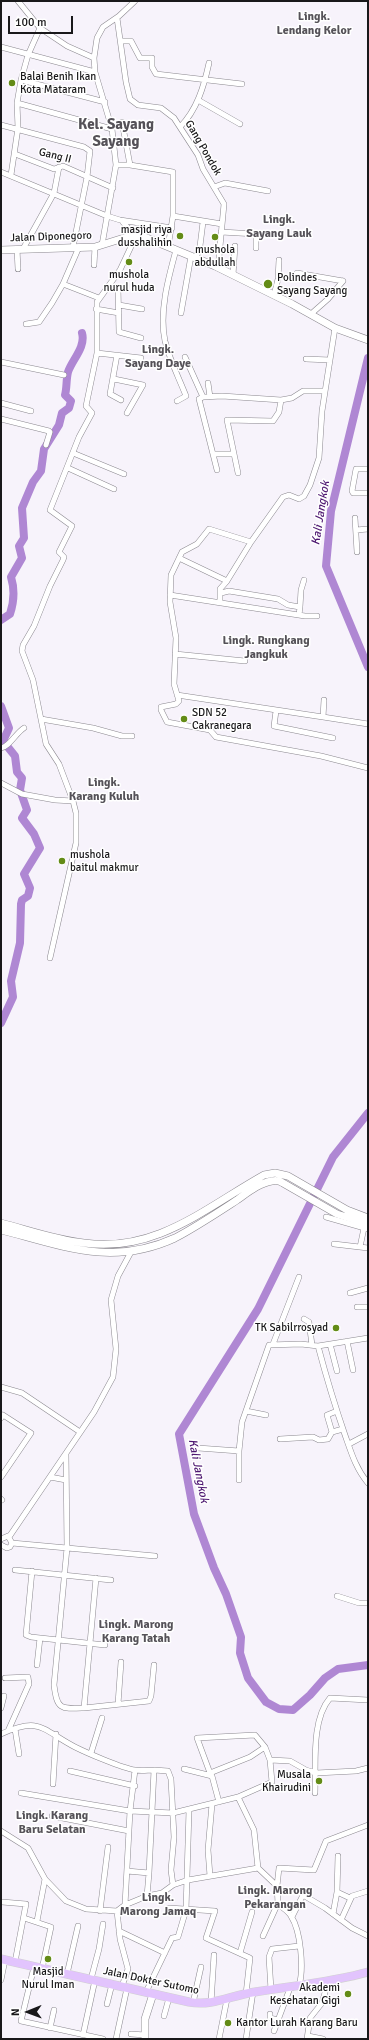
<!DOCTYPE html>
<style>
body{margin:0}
#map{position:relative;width:369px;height:2040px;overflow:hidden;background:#f7f3fb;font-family:Signika,sans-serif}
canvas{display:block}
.frame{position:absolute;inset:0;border:2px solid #19181a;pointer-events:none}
.north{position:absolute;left:8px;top:1992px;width:40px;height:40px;-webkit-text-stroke:3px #fff;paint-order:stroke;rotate:269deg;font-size:11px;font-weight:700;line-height:16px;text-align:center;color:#19181a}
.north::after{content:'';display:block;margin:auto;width:14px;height:18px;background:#19181a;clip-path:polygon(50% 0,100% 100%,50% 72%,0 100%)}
.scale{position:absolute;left:8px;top:16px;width:65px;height:18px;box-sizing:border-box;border:2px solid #19181a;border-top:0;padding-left:5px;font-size:12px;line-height:14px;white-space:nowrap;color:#19181a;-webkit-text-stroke:3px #fff;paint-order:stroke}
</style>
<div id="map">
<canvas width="369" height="2040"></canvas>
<div class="frame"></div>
<div class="north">N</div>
<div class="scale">100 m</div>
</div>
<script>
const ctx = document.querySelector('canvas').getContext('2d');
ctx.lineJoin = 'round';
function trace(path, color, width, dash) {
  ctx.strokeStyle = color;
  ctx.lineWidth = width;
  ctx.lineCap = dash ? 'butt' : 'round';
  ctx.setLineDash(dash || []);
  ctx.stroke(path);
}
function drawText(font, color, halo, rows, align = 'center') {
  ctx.font = font + ' Signika,sans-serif';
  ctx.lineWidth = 3;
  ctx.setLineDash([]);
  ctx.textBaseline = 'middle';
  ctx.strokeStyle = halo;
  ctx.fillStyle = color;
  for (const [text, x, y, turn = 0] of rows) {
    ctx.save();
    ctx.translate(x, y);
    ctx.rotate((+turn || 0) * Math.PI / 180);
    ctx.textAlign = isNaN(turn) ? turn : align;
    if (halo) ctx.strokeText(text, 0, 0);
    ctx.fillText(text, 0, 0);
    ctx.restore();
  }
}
trace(new Path2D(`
 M368 358 331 511 326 566 368 667
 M1 620 10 614C14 602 15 590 11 577L22 558 19 546 24 538 22 508 33 482 41 471 44 449 59 425 62 413 69 408 71 401 65 395C67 388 66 380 68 372 72 360 86 347 82 333
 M1 706 9 728 3 741 15 756 17 772 22 778 20 790 27 810 22 818 34 834 40 848 24 874 30 888 28 896 22 900 21 904 20 943 11 981 13 997 1 1023
 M368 1113 333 1157 258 1309 179 1434 194 1514 214 1568 226 1594 241 1637 240 1653 248 1678 266 1702 279 1709 293 1710 310 1695 325 1678 338 1669 368 1665`), '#af87d3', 8);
const street = new Path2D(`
 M18 1 40 28 67 46 94 58
 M117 18 126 82 130 99 138 105 161 108 174 118 198 155 203 169 224 204 218 268
 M121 41H131L140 58H152V67L156 74 242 84
 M1 47 95 72
 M21 80 105 102
 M198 100 240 124
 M17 103 112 129
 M122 122 130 165
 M1 125 84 147 90 151 87 177 73 247
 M180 127C197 110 204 86 209 63
 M15 154 54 169 63 166 113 188
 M116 165H130L173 172V216L168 247
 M1 172 107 216 120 220 172 228
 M11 175 18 128 17 103 21 80 28 55 40 28
 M214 187 225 183 268 191
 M173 216 222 224
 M122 221 135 236
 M221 232 256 234V248
 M102 245 116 165 112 129 95 72 94 58 97 38 103 27 119 16 135 1
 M79 247 63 284 99 298
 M17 249 18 269
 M23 249 54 193 59 167
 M176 250C168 279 159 312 165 341 170 361 179 378 186 396L177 401
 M196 258 200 246 203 222
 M94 265 95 247
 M297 273 343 281
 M233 275 235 246
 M118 288 119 332 141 338
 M274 295 278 279 279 260
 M119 305 142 309
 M96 309 119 313
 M181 313 191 256
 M311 314 328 299 343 281
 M26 324 39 322 52 303 63 284
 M335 328 322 411 319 458 310 485 304 496 299 499 289 495 283 497 251 542 209 529 197 544 182 552 171 575 170 602 176 638 174 684 179 701 176 704 161 707V710L167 722 210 730 216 737 321 756 368 768
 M97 353 141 358
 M117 355 110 394 121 400
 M185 357 203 397 222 396 281 400
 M306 359 330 360
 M1 362 64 375
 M114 379 143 385 127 413
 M208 383 210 397
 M203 397 199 399 217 470
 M1 403 31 411
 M1 419 49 431 50 432 46 445
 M73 453 124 474
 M213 454H233
 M68 468 114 489
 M368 469H356L352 491 353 493H368
 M238 473 227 420 273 421 279 412 281 400 292 398 303 391H325
 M355 518 357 552
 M356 530 368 529
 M179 558 227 581 251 542
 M221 593 229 591 278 599 288 605 300 607 299 615
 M170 595 305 616H317
 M220 601V589L227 581
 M300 607 301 590 304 580
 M175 654 245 661
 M177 695 323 717 324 700
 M276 711 274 726 333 738
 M323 717 368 724
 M41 719 93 728 122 736H132
 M1 748C9 747 16 733 24 728
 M1 783 22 794 55 800 73 801
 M50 958 76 843V813L73 801 59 764 46 744 33 680 22 651 23 645 34 626 50 586 63 560 64 557 59 552 72 526 50 510 79 437 92 413 86 406 97 353V302L120 270 136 236
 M326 1217 368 1229
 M334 1244 368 1248
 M360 1247 364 1228
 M350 1293 368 1288
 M357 1307H368
 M304 1319 309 1322 312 1345
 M347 1341 353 1370
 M273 1344 299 1277
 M330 1344 337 1371
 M318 1346C326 1376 335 1406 345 1435 351 1452 356 1469 368 1483
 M1 1387 22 1393 80 1432
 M246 1411 266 1415
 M337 1411 327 1415 332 1432 343 1429
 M1 1418 3 1415 31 1433 1 1477
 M280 1439 313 1437 319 1440 328 1439 332 1432
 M349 1444 368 1434
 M198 1448 239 1451
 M66 1454 67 1548 54 1685C57 1710 61 1709 84 1708
 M50 1477 66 1480
 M239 1480V1451L242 1422 269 1345 301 1344 318 1346 368 1338
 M1 1499 2 1500
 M9 1537 94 1412 113 1377 116 1349 111 1300 118 1276 131 1252
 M1 1539 8 1536 12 1543 10 1547 7 1548 1 1545
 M12 1543 155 1556
 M15 1570 111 1580
 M32 1571 26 1635 31 1637 105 1645
 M96 1578 84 1708 149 1701 151 1696 154 1665
 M337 1596 359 1603H368
 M37 1665 40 1638
 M5 1678 28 1677 29 1684 8 1731
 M118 1704 121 1662
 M1 1708 4 1696
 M15 1729 19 1754
 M1 1734C41 1716 42 1730 75 1747 87 1753 122 1768 135 1770 141 1771 148 1770 154 1770L149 1873 127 1871
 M91 1753 102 1718
 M270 1760 290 1761 306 1770 316 1773 356 1771 368 1768
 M184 1769 212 1776 219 1802
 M154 1770 168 1771 171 1779 174 1837 171 1870 173 1885 188 1880 258 1868
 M70 1771 135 1786
 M210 1773 197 1738 255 1735 265 1747
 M53 1784 56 1734
 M21 1793 130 1811 173 1813 238 1797 272 1782 270 1760 265 1747 250 1757 210 1773V1774
 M315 1793C316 1764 311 1720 330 1698L368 1700
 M238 1797 254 1830 258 1868 277 1886 278 1903C281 1908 288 1910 291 1916 301 1931 304 1969 299 1986
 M52 1816 129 1831
 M1 1831 28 1848 45 1879 66 1901 86 1909 117 1911 125 1905 147 1896 149 1873
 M210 1876 208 1850 212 1804
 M277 1886 279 1868 314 1870 326 1841 368 1825
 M337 1892 350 1898
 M147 1896 162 1893 173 1885
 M2 1902 26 1904 15 1962
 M125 1905 130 1811 135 1770
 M169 1908 215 1911 206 1938 250 1958 246 1994
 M100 1911 108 1847
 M117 1911 120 1939 128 1969 122 1986
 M333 1914 337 1892 338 1856
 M292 1917 303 1895 325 1908 352 1928 368 1936
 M24 1918 51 1927 42 1969
 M341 1920 352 1896 368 1891
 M37 1921 45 1879
 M119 1931 165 1953
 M263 1936 278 1903
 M240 1953 252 1912
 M34 1967 21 2021 103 2039
 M67 1974 78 1926
 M91 1979 99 1949 103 1924
 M1 1980 5 1960
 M271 1990 269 1957 272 1949 299 1946
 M146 1992 172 1938 178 1937 186 1910 189 1810
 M193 2003 201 1967
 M211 2003 214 1955
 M107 2004 112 1984
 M270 2014V2018L278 2020
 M164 2016 169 1998
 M50 2028 54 2010
 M274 2031 290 1988
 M131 2034 145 2035
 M83 2035 95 1980
 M308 2036 323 2039
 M116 2039 127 1988
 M219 2039 227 1999
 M246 2039 253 1992
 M307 2039 310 2018 322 2003 328 1982`);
const secondary = new Path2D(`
 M1 250 95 247 127 237 142 236 215 266 292 304 335 328 368 340
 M1 1223C28 1230 56 1240 84 1243 156 1253 205 1208 264 1175L275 1173 288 1176 347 1210 368 1218
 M1 1230C63 1246 112 1267 175 1238 196 1227 217 1213 237 1200 247 1193 259 1183 272 1181 276 1180 280 1181 283 1183L337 1214 368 1224
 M145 2039V2019L153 1994`);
const primary = new Path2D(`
 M1 1959 189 2002C211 2006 228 1997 249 1993 289 1986 329 1983 368 1972`);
trace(street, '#8b888f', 6);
trace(secondary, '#8b888f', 8);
trace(primary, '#d1d1d1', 9);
trace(street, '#fff', 5);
trace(secondary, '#fff', 7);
trace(primary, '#e2c4fd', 8);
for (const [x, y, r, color] of [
 [12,83,4,"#638b16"],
 [180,236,4,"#638b16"],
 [215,237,4,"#638b16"],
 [129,262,4,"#638b16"],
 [268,284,5,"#638b16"],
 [184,719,4,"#638b16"],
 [62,861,4,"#638b16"],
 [336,1328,4,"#638b16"],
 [319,1781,4,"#638b16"],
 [48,1959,4,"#638b16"],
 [348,1994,4,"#638b16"],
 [228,2023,4,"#638b16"]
]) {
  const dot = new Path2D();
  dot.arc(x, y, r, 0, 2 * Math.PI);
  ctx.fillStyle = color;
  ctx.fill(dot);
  trace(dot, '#fff', 1.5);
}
drawText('11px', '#19181a', '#fff', [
 ["Balai Benih Ikan",20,77],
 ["Kota Mataram",20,90],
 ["masjid riya",172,230,"right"],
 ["dusshalihin",172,243,"right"],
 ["mushola",215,250,"center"],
 ["abdullah",215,263,"center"],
 ["mushola",129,275,"center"],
 ["nurul huda",129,288,"center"],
 ["Polindes",277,278],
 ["Sayang Sayang",277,291],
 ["SDN 52",192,713],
 ["Cakranegara",192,726],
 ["mushola",70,855],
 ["baitul makmur",70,868],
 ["TK Sabilrrosyad",328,1328,"right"],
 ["Musala",311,1775,"right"],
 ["Khairudini",311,1788,"right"],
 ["Masjid",48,1972,"center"],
 ["Nurul Iman",48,1985,"center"],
 ["Akademi",340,1988,"right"],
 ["Kesehatan Gigi",340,2001,"right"],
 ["Kantor Lurah Karang Baru",236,2023]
], 'left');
drawText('11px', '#19181a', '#fff', [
 ["Gang Pondok",203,148,60],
 ["Gang II",55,156,14],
 ["Jalan Diponegoro",51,237,-2],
 ["Jalan Dokter Sutomo",151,1981,12]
]);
drawText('bold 12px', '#555258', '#fff', [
 ["Lingk.",314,17],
 ["Lendang Kelor",314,31],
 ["Lingk.",279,220],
 ["Sayang Lauk",279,234],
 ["Lingk.",158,350],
 ["Sayang Daye",158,364],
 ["Lingk. Rungkang",266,641],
 ["Jangkuk",266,655],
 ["Lingk.",104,783],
 ["Karang Kuluh",104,797],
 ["Lingk. Marong",136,1625],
 ["Karang Tatah",136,1639],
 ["Lingk. Karang",52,1816],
 ["Baru Selatan",52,1830],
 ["Lingk. Marong",275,1891],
 ["Pekarangan",275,1905],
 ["Lingk.",158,1898],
 ["Marong Jamaq",158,1912]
]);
drawText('italic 12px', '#4e1871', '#fff', [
 ["Kali Jangkok",321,513,-81],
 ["Kali Jangkok",198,1471,79]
]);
drawText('bold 15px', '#555258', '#fff', [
 ["Kel. Sayang",116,125],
 ["Sayang",116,142]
]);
</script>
